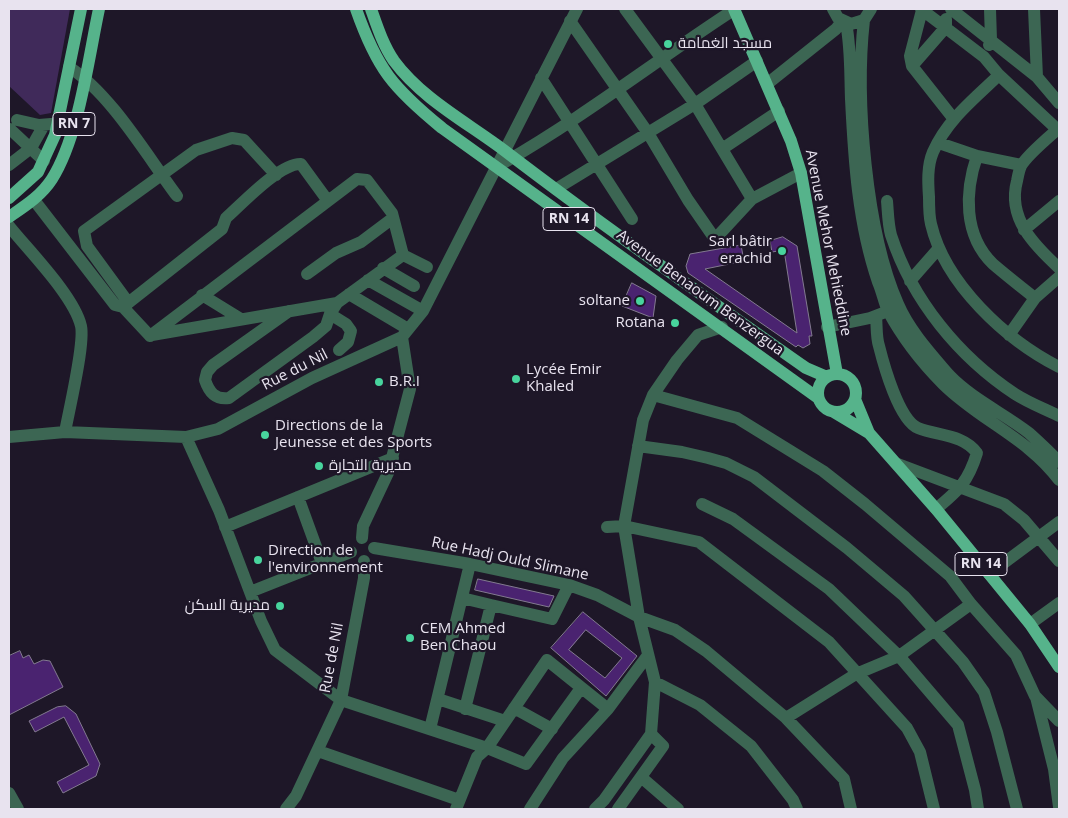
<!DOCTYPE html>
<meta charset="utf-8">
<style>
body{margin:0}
#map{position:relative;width:1068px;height:818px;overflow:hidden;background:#1e1728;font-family:"Open Sans",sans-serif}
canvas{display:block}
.frame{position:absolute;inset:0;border:10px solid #e8e3ef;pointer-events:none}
</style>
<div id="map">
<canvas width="1068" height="818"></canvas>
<div class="frame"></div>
</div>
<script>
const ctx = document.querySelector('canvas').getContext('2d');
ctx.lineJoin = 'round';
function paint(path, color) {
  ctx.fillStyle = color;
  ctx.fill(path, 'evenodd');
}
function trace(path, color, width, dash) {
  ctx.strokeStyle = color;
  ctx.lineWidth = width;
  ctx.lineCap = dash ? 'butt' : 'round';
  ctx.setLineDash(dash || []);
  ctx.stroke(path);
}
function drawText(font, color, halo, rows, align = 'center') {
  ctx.font = font + ' "Open Sans",Cairo,sans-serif';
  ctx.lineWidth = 4.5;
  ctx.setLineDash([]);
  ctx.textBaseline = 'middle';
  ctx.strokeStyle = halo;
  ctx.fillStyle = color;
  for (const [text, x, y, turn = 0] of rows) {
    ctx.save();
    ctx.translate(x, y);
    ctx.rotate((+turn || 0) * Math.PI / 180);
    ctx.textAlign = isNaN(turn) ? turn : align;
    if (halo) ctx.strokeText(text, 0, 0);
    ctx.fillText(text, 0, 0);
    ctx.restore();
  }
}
paint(new Path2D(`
 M9 9H70L51 113 40 115 9 86Z`), '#402a5a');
const building = new Path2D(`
 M783 237 797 246 812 336H809L810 344 803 348 798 345 796 347 688 273 686 266 690 254 741 245 744 261 705 269 797 333 784 250 772 252 770 241Z
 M632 283 656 296 653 318 622 306Z
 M478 579 554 596 549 607 475 590Z
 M583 612 637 656 606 696 551 648ZM586 630 622 658 605 678 569 650Z
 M20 651 23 658 29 655 34 664 43 660 50 661 63 687 9 715V656Z
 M66 706 76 714 100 764 96 776 63 793 57 782 89 765 64 717 35 732 29 721 57 707Z`);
paint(building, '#4a2370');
trace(building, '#837a90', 1);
trace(new Path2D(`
 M625 9 695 104 752 199
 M833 9 838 18 851 24 864 20 871 9
 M921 9 984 57 999 75 1059 131
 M951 9 1037 77 1059 103
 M1034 9 1037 77
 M922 10 910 56 912 66 953 118
 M864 20C855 99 866 232 898 304 909 330 931 354 949 375 972 399 1003 413 1029 433 1039 442 1050 452 1059 462
 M570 21 648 133 688 200 715 239 752 199 801 173
 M846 23C851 48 850 74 851 99 854 160 858 224 878 282 882 291 884 302 888 311 902 337 922 363 943 384 979 420 1028 438 1059 480
 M989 45 991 40 990 9
 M912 66 946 27V19
 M69 67C111 94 147 156 177 196
 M999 75C974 99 947 120 933 152 927 166 928 183 929 197 929 206 929 216 931 224 945 284 1006 340 1059 367
 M541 78 632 219
 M767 84 836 29 842 21
 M17 120 39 125 51 124
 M1059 128C1049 137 1027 155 1021 166 1019 170 1018 176 1017 181 1007 218 1034 245 1059 268
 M10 129 44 161
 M939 143 977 156 1021 165
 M722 149 779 111
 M977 156C965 191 963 235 993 264 1007 276 1021 287 1035 298L1059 277
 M505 162C585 116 658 59 735 9
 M9 165 31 148 44 125
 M556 189 695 104 757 61
 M34 200 115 305 123 307 150 336
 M887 201C888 212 888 224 891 235 912 300 959 357 1015 394 1029 403 1045 409 1059 416
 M9 226C29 251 74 296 81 326 85 344 69 410 65 432
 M1024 230 1059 201
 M403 255 427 267
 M383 268 414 286
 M307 274 336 253 361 242 393 218
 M368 280 423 311
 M910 281 939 248
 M349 294 408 329
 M202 295 241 319
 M123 307 125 298 87 246 84 231 196 150 232 138 244 140 276 175
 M123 307 222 229 226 218C242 204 280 163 301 164L328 201
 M289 311 213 365 207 372 205 380C209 392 215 400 229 398L313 337 326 326 330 314 346 324 351 331 348 342 339 350
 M876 316C877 326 876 337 879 346 884 366 899 420 918 428 938 436 963 434 977 453 968 482 959 490 936 509
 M827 327 870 318 883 313
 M152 335 337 303
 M698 335 722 327
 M1009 335 1035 298
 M150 336 357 179 367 180 392 213 403 255 337 303 330 314
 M653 395 737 418 823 471 865 504 950 576 971 604 1016 655 1035 696 1059 721
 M9 437 65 432 186 437 218 429 312 378 402 337 423 311 577 9
 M186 437 219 510 261 621 275 650 341 700 487 748 547 660 608 709 648 655
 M638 446 682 452 708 458 726 463 754 477 847 548 904 596 963 662 984 692 997 732 1017 809
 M898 464 1004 504 1024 520 1059 561
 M298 497 322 563
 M702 504 733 519 829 589 899 656 958 725 975 790 978 809
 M225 527 393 458
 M607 527 624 526 699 542 829 642 907 728 920 752 934 809
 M362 538 363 526 388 473 410 389 402 337
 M374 548 470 564 569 585 597 595 639 617 675 630 706 651 786 718 844 779 851 809
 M989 574 1059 522
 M250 592 351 552
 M462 598 491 605
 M1030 624 1059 603
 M655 682 700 705 751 746 793 800 797 809
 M1036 697 1054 769 1059 807
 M438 699 505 721
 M514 708 552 729
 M465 709 491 605 552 619 569 585
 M786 718 856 674 899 656 971 604
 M430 729 470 564
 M318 751 459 800
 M641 777 678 809
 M9 793 18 809
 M286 809 296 796 341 700 364 578V561
 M456 809 477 757 487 748 526 764 581 688
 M530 809 563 758 608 709
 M595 809 604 800 651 734 655 682 639 617 624 526 643 420 653 395 677 360 698 335
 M618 809 663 746 651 734`), '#3c6653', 12);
trace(new Path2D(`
 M356 9C377 69 393 88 442 128L818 398
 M371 9C377 26 383 45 394 61 422 99 468 123 505 151 603 226 705 297 806 368L827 377
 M734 9 791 141 801 173 837 374
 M9 198 38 172 55 135 81 9
 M9 217C25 206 41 196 52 179 79 136 88 60 99 9
 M818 393a19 19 0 1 1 38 0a19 19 0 1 1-38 0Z
 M855 399 869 433 936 509 1030 624 1059 667
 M834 412 869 433`), '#56b38b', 12);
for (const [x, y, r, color] of [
 [668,44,5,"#48d49d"],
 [782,251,5,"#48d49d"],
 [640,301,5,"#48d49d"],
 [675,323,5,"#48d49d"],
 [516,379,5,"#48d49d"],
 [379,382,5,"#48d49d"],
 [265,435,5,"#48d49d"],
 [319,466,5,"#48d49d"],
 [258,560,5,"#48d49d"],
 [280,606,5,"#48d49d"],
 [410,638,5,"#48d49d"]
]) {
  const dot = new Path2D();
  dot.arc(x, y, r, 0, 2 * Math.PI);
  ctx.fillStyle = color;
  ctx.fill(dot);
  trace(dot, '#1e1728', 2);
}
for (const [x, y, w] of [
 [74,124,42],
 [569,219,52],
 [981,564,52]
]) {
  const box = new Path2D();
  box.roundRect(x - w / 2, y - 11.5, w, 23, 4);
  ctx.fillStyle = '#1e1728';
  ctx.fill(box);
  trace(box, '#e8e3ef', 1);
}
drawText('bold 14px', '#e8e3ef', null, [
 ["RN 7",74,124],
 ["RN 14",569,219],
 ["RN 14",981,564]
]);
drawText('15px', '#e8e3ef', '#1e1728', [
 ["مسجد الغمامة",678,44],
 ["Sarl bâtir",772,242,"right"],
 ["erachid",772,259,"right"],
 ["soltane",630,301,"right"],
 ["Rotana",665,323,"right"],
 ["Lycée Emir",526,370],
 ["Khaled",526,387],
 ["B.R.I",389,382],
 ["Directions de la",275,426],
 ["Jeunesse et des Sports",275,443],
 ["مديرية التجارة",329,466],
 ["Direction de",268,551],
 ["l'environnement",268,568],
 ["مديرية السكن",270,606,"right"],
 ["CEM Ahmed",420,629],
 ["Ben Chaou",420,646]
], 'left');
drawText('15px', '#e8e3ef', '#1e1728', [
 ["Avenue Mehor Mehieddine",828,243,79],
 ["Avenue Benaoum Benzergua",700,293,36],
 ["Rue du Nil",295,370,-27],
 ["Rue Hadj Ould Slimane",510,559,12],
 ["Rue de Nil",332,658,-79]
]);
</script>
